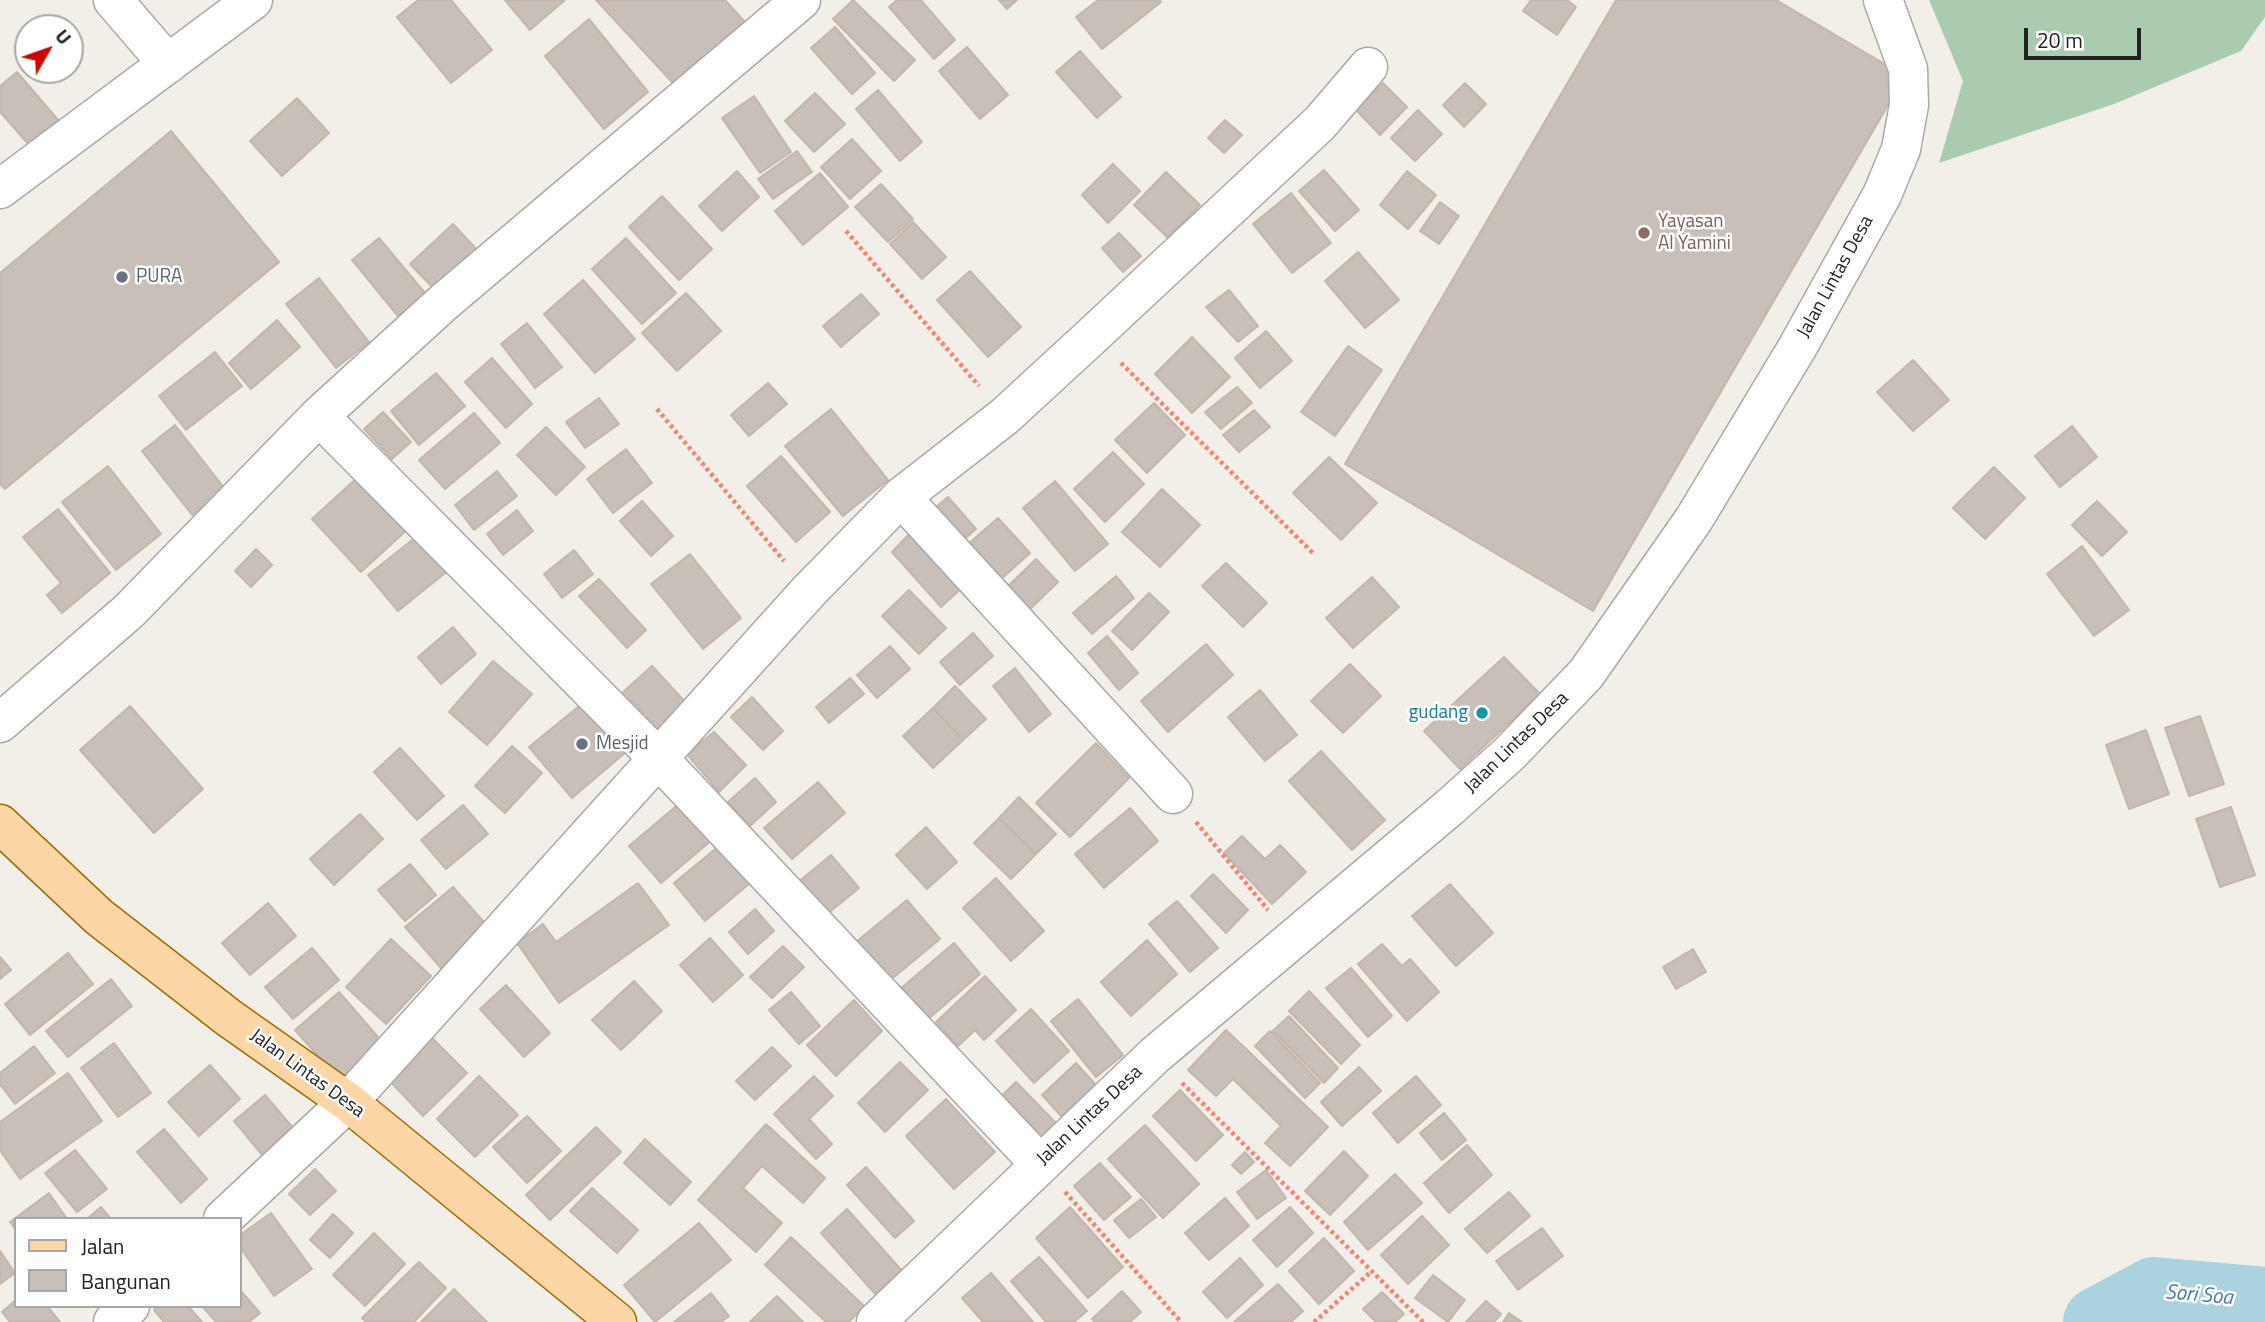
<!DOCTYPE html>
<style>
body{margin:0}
#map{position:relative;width:2265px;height:1322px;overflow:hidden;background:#f2efe9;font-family:"Titillium Web",sans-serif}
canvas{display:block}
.legend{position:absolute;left:14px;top:1217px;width:228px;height:91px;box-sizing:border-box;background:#fff;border:2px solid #a7a7a7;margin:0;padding:9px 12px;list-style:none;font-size:21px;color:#222}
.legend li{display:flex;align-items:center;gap:14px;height:35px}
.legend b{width:35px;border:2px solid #a7a7a7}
.north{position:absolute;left:14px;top:14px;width:70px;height:70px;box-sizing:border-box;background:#fff;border:2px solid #a7a7a7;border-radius:50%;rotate:50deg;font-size:19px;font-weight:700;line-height:28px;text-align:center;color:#222}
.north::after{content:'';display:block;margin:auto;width:24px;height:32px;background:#d40000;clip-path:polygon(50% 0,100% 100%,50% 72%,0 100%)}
.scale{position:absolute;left:2024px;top:28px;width:117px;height:32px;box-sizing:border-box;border:4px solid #222;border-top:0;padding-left:9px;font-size:21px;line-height:24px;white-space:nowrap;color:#222;-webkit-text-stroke:5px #fff;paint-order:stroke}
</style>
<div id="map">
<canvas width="2265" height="1322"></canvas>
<ul class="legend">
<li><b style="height:9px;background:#fcd6a4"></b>Jalan</li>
<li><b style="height:19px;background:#c7bfb8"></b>Bangunan</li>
</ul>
<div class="north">U</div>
<div class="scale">20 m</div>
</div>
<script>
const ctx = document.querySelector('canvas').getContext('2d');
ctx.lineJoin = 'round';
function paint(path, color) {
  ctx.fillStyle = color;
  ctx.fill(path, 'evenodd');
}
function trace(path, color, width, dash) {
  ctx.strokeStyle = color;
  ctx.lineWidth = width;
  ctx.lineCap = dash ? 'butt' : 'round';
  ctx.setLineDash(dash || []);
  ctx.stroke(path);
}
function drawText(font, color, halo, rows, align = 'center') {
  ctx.font = font + ' "Titillium Web",sans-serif';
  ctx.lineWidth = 5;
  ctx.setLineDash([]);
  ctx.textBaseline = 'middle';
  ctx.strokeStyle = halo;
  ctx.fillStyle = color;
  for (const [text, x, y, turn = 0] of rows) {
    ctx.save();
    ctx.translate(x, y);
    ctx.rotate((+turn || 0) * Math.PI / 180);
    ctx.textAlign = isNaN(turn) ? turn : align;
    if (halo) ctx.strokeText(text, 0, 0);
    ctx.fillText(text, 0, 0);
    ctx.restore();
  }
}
paint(new Path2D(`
 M1929 0H2265V17L2241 51 2114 104 1939 163 1963 81Z`), '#aacbaf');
trace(new Path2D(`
 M2098 1322 2154 1292 2265 1302`), '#aad3df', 70);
const building = new Path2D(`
 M418 0H451L492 50 451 83 397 17Z
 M505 0H565L530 30Z
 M596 0H725L754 32 685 96Z
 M853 0 915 60 894 81 833 19Z
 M897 0H921L955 40 934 59 889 7Z
 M999 0H1017L1007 9Z
 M1098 0H1159L1161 2 1102 49 1076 17Z
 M1531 0H1567L1576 7 1557 35 1523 11Z
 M1616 0H1776L1905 76 1593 611 1345 464Z
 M589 19 648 92 604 129 545 56Z
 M835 27 875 73 852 94 811 48Z
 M967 47 1008 95 980 119 939 71Z
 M1080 51 1121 97 1097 118 1056 72Z
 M17 72 59 121 30 146 0 112V86Z
 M1383 83 1407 107 1380 135 1356 110Z
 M1465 83 1486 104 1464 127 1443 105Z
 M878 90 922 142 900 161 856 109Z
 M815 93 845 124 814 152 785 121Z
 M754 96 791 152 760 173 722 118Z
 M297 98 329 133 282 176 250 141Z
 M1418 110 1442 134 1415 161 1391 138Z
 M1225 120 1242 135 1224 153 1208 138Z
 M171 131 279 262 5 489 0 484V273Z
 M852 139 881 171 850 199 821 167Z
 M797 151 812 172 773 199 758 179Z
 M1113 164 1140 191 1108 223 1082 195Z
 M1324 170 1359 210 1335 231 1299 191Z
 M737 171 759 197 722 231 699 206Z
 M1407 171 1436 195 1408 229 1380 205Z
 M1166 172 1200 205 1168 238 1134 205Z
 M820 173 848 207 803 245 775 211Z
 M881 184 913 219 888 242 855 207Z
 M1291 193 1331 243 1292 273 1253 224Z
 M662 196 712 249 679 280 629 227Z
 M1440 202 1459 216 1439 244 1420 231Z
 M913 222 946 257 922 279 890 244Z
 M453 224 480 253 438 293 410 264Z
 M1119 233 1141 256 1123 272 1102 248Z
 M379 238 430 299 402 321 352 260Z
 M626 238 676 293 642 324 592 269Z
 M1358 252 1399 300 1365 328 1325 281Z
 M970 271 1021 327 988 357 937 300Z
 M319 278 369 342 336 368 286 304Z
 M583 280 635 339 595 373 544 314Z
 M1229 290 1258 326 1238 342 1206 307Z
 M686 293 721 331 677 371 642 333Z
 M861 294 879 314 841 347 823 326Z
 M277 320 300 347 251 389 229 363Z
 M527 323 562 367 535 388 501 344Z
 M1266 331 1292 361 1260 388 1235 358Z
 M1192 337 1230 377 1192 413 1155 374Z
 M1348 346 1382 370 1335 436 1301 412Z
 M215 352 242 386 186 430 159 396Z
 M492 358 532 404 506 428 465 382Z
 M1913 360 1949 400 1913 431 1877 392Z
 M436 373 465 406 419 445 391 411Z
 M768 383 787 404 749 436 731 415Z
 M1237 387 1252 403 1221 429 1205 412Z
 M599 398 619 424 585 448 566 422Z
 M1154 403 1185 435 1147 473 1115 440Z
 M831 409 888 480 843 516 785 446Z
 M1254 410 1270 427 1239 452 1223 435Z
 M383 412 411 442 392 459 364 429Z
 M474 413 500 443 445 489 419 460Z
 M175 425 225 489 192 515 142 451Z
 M2072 426 2097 457 2060 487 2035 456Z
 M546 427 585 467 556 495 517 455Z
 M626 449 652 483 613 513 587 479Z
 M1113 452 1144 484 1105 522 1074 489Z
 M781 456 830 512 796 542 747 486Z
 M1329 457 1377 503 1341 540 1293 493Z
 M108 466 161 534 116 570 62 502Z
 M1994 467 2025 498 1985 539 1953 508Z
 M497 471 517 496 474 530 455 505Z
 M360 475 409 528 361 572 312 519Z
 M1055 481 1108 544 1075 571 1023 508Z
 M1162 489 1200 525 1160 567 1122 532Z
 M948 497 976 529 959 544 930 512Z
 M642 501 673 536 651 556 620 521Z
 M2097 501 2127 532 2102 556 2072 525Z
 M58 509 110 573 62 613 47 595 61 583 23 537Z
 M517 510 533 531 503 555 487 534Z
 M998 518 1030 553 999 581 967 545Z
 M912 531 964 586 941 607 892 552Z
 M421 533 450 569 398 611 368 575Z
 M2082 546 2129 610 2094 636 2047 574Z
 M256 549 272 565 251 587 235 571Z
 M574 550 593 574 562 598 544 574Z
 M690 554 741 618 703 649 651 584Z
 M1036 559 1058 582 1025 614 1003 591Z
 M1226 563 1267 603 1243 627 1202 586Z
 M1116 576 1134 598 1092 634 1073 613Z
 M1372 577 1399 607 1353 648 1326 618Z
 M599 579 646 630 627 648 579 596Z
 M909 590 946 628 919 654 882 616Z
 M1149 593 1169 612 1132 650 1112 631Z
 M453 627 476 654 441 684 418 657Z
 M973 633 993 656 960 685 940 662Z
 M1107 636 1138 673 1119 690 1088 653Z
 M1206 644 1233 675 1168 732 1141 701Z
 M890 646 910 669 877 698 857 675Z
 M1504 657 1540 694 1460 769 1424 731Z
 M493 661 532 694 487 745 449 712Z
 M1350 664 1381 696 1343 733 1311 701Z
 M652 666 688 705 657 733 621 694Z
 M1015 668 1051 714 1029 732 993 686Z
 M850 678 864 694 829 723 816 707Z
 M955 686 986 719 963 740 933 708Z
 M1260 690 1297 735 1265 761 1228 717Z
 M752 697 783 731 763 750 731 717Z
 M584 702 626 752 572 798 529 747Z
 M130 706 203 789 154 833 80 750Z
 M933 708 963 740 933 768 903 736Z
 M2200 716 2224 784 2189 796 2165 728Z
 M2146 730 2169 794 2129 809 2106 745Z
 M714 732 746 765 719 792 687 754Z
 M1096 743 1129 778 1070 837 1036 803Z
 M512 746 542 773 505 813 475 786Z
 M400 748 444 796 417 820 374 772Z
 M1321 751 1385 820 1352 850 1289 781Z
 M755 778 776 802 750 826 728 802Z
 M818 782 845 813 792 859 764 828Z
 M1019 797 1056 834 1036 854 999 818Z
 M681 802 712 840 661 883 629 846Z
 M463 805 488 834 446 869 421 840Z
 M2231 807 2255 875 2220 887 2196 819Z
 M1130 808 1158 841 1104 888 1075 854Z
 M360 814 383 839 334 885 310 859Z
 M999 818 1036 854 1011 879 974 843Z
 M926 827 957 862 927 889 896 855Z
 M1242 836 1265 859 1280 845 1306 872 1272 904 1224 853Z
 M725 841 756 878 705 921 674 883Z
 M831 855 859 888 820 920 792 887Z
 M410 864 436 895 405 921 378 890Z
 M1213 874 1248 910 1226 933 1191 896Z
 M996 878 1044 931 1011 961 963 908Z
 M638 883 669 925 559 1003 517 943 543 924 556 942Z
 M1450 884 1493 933 1456 966 1412 916Z
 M453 887 489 928 441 968 405 927Z
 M907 900 940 939 888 982 856 942Z
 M1177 901 1218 948 1190 972 1149 924Z
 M268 903 296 936 250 975 222 943Z
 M755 909 774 931 748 954 729 932Z
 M710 938 743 975 713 1002 680 965Z
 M391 939 431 976 386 1024 346 987Z
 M1147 940 1177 974 1131 1016 1101 982Z
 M954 943 980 974 926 1021 899 990Z
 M1382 944 1402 966 1410 959 1439 992 1407 1021 1358 964Z
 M783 946 804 967 772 998 750 977Z
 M312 948 339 980 293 1019 265 987Z
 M1693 949 1706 972 1676 989 1663 967Z
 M68 953 93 984 30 1035 5 1004Z
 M0 957 11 970 0 979Z
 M1351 968 1392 1016 1368 1037 1326 988Z
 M985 976 1016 1010 984 1040 975 1030 958 1046 936 1022Z
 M111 979 132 1006 68 1057 46 1031Z
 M634 981 662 1011 621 1050 592 1020Z
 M506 985 550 1033 524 1057 480 1009Z
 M1309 991 1360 1045 1341 1064 1289 1011Z
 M339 992 384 1044 341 1082 295 1030Z
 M791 992 820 1026 799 1044 769 1010Z
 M1078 999 1123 1055 1096 1077 1051 1021Z
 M854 1000 882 1031 836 1076 807 1045Z
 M1031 1009 1069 1051 1034 1083 996 1041Z
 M1289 1016 1338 1068 1324 1083 1273 1031Z
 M1226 1030 1328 1127 1290 1166 1265 1143 1281 1126 1233 1079 1216 1096 1188 1070Z
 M1270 1031 1320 1083 1305 1098 1255 1046Z
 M428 1034 467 1073 423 1116 385 1076Z
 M114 1043 151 1093 118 1117 81 1068Z
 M34 1046 55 1073 15 1104 0 1084V1073Z
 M772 1047 791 1066 755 1100 736 1081Z
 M900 1062 928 1090 885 1132 858 1103Z
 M1076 1063 1096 1085 1062 1117 1042 1095Z
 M210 1065 240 1099 199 1136 168 1102Z
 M1359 1067 1381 1091 1342 1126 1321 1102Z
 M68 1073 102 1121 20 1179 0 1150V1122Z
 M479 1076 518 1115 475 1157 437 1119Z
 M814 1076 833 1096 809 1119 832 1144 816 1159 774 1114Z
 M1416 1076 1441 1105 1398 1143 1373 1113Z
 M1016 1082 1056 1123 1032 1146 992 1105Z
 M1180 1090 1223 1135 1196 1161 1153 1116Z
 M265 1095 299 1135 268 1162 234 1121Z
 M946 1099 995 1152 954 1189 906 1136Z
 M1444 1113 1466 1140 1442 1160 1420 1133Z
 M527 1116 561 1151 527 1183 493 1147Z
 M766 1124 825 1178 803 1203 762 1166 743 1188 782 1223 756 1252 698 1200Z
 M1145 1125 1199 1184 1163 1218 1108 1159Z
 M596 1127 621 1152 550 1220 526 1195Z
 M164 1129 207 1179 181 1203 137 1152Z
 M645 1139 691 1182 670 1205 624 1163Z
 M1467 1145 1492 1175 1449 1213 1424 1183Z
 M75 1150 107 1189 77 1212 45 1173Z
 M1344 1151 1368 1176 1330 1215 1305 1191Z
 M1245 1152 1254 1162 1241 1174 1232 1165Z
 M1100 1163 1131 1197 1104 1220 1074 1186Z
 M866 1167 914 1221 895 1238 847 1185Z
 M315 1169 336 1191 310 1215 289 1194Z
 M1266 1170 1286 1198 1257 1219 1237 1192Z
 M1395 1174 1422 1203 1368 1250 1344 1222Z
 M592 1188 638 1230 617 1253 570 1211Z
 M1509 1192 1530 1216 1487 1253 1465 1229Z
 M49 1193 67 1219H16V1230L10 1222Z
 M1225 1198 1249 1226 1209 1260 1185 1233Z
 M1141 1199 1156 1217 1129 1238 1114 1220Z
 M101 1207 111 1219H87Z
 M1070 1207 1123 1267 1088 1298 1036 1238Z
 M1290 1207 1313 1233 1277 1267 1253 1240Z
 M847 1209 904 1273 878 1297 821 1233Z
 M271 1213 312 1269 274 1296 240 1247V1235Z
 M333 1214 353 1233 330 1258 310 1240Z
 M1422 1216 1449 1245 1408 1284 1381 1255Z
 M699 1223 731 1260 655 1322 624 1285Z
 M1542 1228 1563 1256 1518 1290 1496 1261Z
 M374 1233 405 1264 365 1306 333 1275Z
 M791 1237 864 1306 849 1322H826L765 1265Z
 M1324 1238 1354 1271 1319 1304 1289 1271Z
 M0 1251 15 1273 0 1284Z
 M1039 1257 1087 1311 1074 1322H1046L1011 1281Z
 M1240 1258 1263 1285 1227 1318 1203 1292Z
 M419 1262 446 1288 414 1322H366L362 1318Z
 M991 1273 1033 1322H983L962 1298Z
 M1433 1275 1465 1300 1448 1322 1415 1298Z
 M1278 1284 1303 1311 1291 1322H1234Z
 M454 1289 487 1322H421Z
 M240 1290 260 1313 249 1322H216L202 1306H240Z
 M1122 1291 1141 1312 1130 1322H1095L1092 1319Z
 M1382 1292 1404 1314 1395 1322H1376L1363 1309Z
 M711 1293 729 1316 721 1322H674Z
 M777 1296 803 1322H750Z
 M16 1300V1306H47L60 1322H10L2 1312Z
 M1486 1301 1501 1314 1494 1322H1466Z
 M158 1306H188L202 1322H164L154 1310Z
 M1509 1313 1522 1322H1503Z`);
paint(building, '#c7bfb8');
trace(building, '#c4b6ab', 2);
const minor = new Path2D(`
 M113 0 168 64
 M0 189 253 0
 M319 416 657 757 1039 1163
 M901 497 1005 416 1093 335 1320 123 1368 67
 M0 723 129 611 319 416 444 302 801 0
 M223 1219 348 1102 809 591 901 497 1173 794
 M113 1322 130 1306
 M876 1322 1155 1055 1450 807 1509 754 1586 674 1694 519 1797 348 1882 195 1901 149 1909 105 1908 69 1883 0`);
const major = new Path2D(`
 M0 824 99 917 229 1018 348 1102 617 1322`);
trace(minor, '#a9a9a9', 41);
trace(major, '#a06b00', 41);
trace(new Path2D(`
 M846 231 979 386
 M1121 363 1315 555
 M657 409 784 561
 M1196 822 1268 910
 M1182 1083 1423 1322
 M1065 1192 1181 1322
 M1314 1322 1372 1271`), '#fa8072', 4.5, [3.5, 3.5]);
trace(minor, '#fff', 38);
trace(major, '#fcd6a4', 38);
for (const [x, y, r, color] of [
 [1644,233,7,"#8d6e63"],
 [122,277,7,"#6b7280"],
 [1482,713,7,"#0f9aa8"],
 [582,744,7,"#6b7280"]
]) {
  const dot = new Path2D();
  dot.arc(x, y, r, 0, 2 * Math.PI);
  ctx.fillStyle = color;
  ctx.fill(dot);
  trace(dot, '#fff', 2.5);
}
drawText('19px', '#785e54', '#fff', [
 ["Yayasan",1658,222],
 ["Al Yamini",1658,244]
], 'left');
drawText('19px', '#5b616d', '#fff', [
 ["PURA",136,277],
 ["Mesjid",596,744]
], 'left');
drawText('19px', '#222', '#fff', [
 ["Jalan Lintas Desa",1836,277,-61],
 ["Jalan Lintas Desa",1517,743,-44],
 ["Jalan Lintas Desa",307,1074,36],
 ["Jalan Lintas Desa",1090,1116,-43]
]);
drawText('19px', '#0d838f', '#fff', [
 ["gudang",1468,713]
], 'right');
drawText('italic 21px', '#4a7aab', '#fff', [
 ["Sori Soa",2199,1296,5]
]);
</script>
